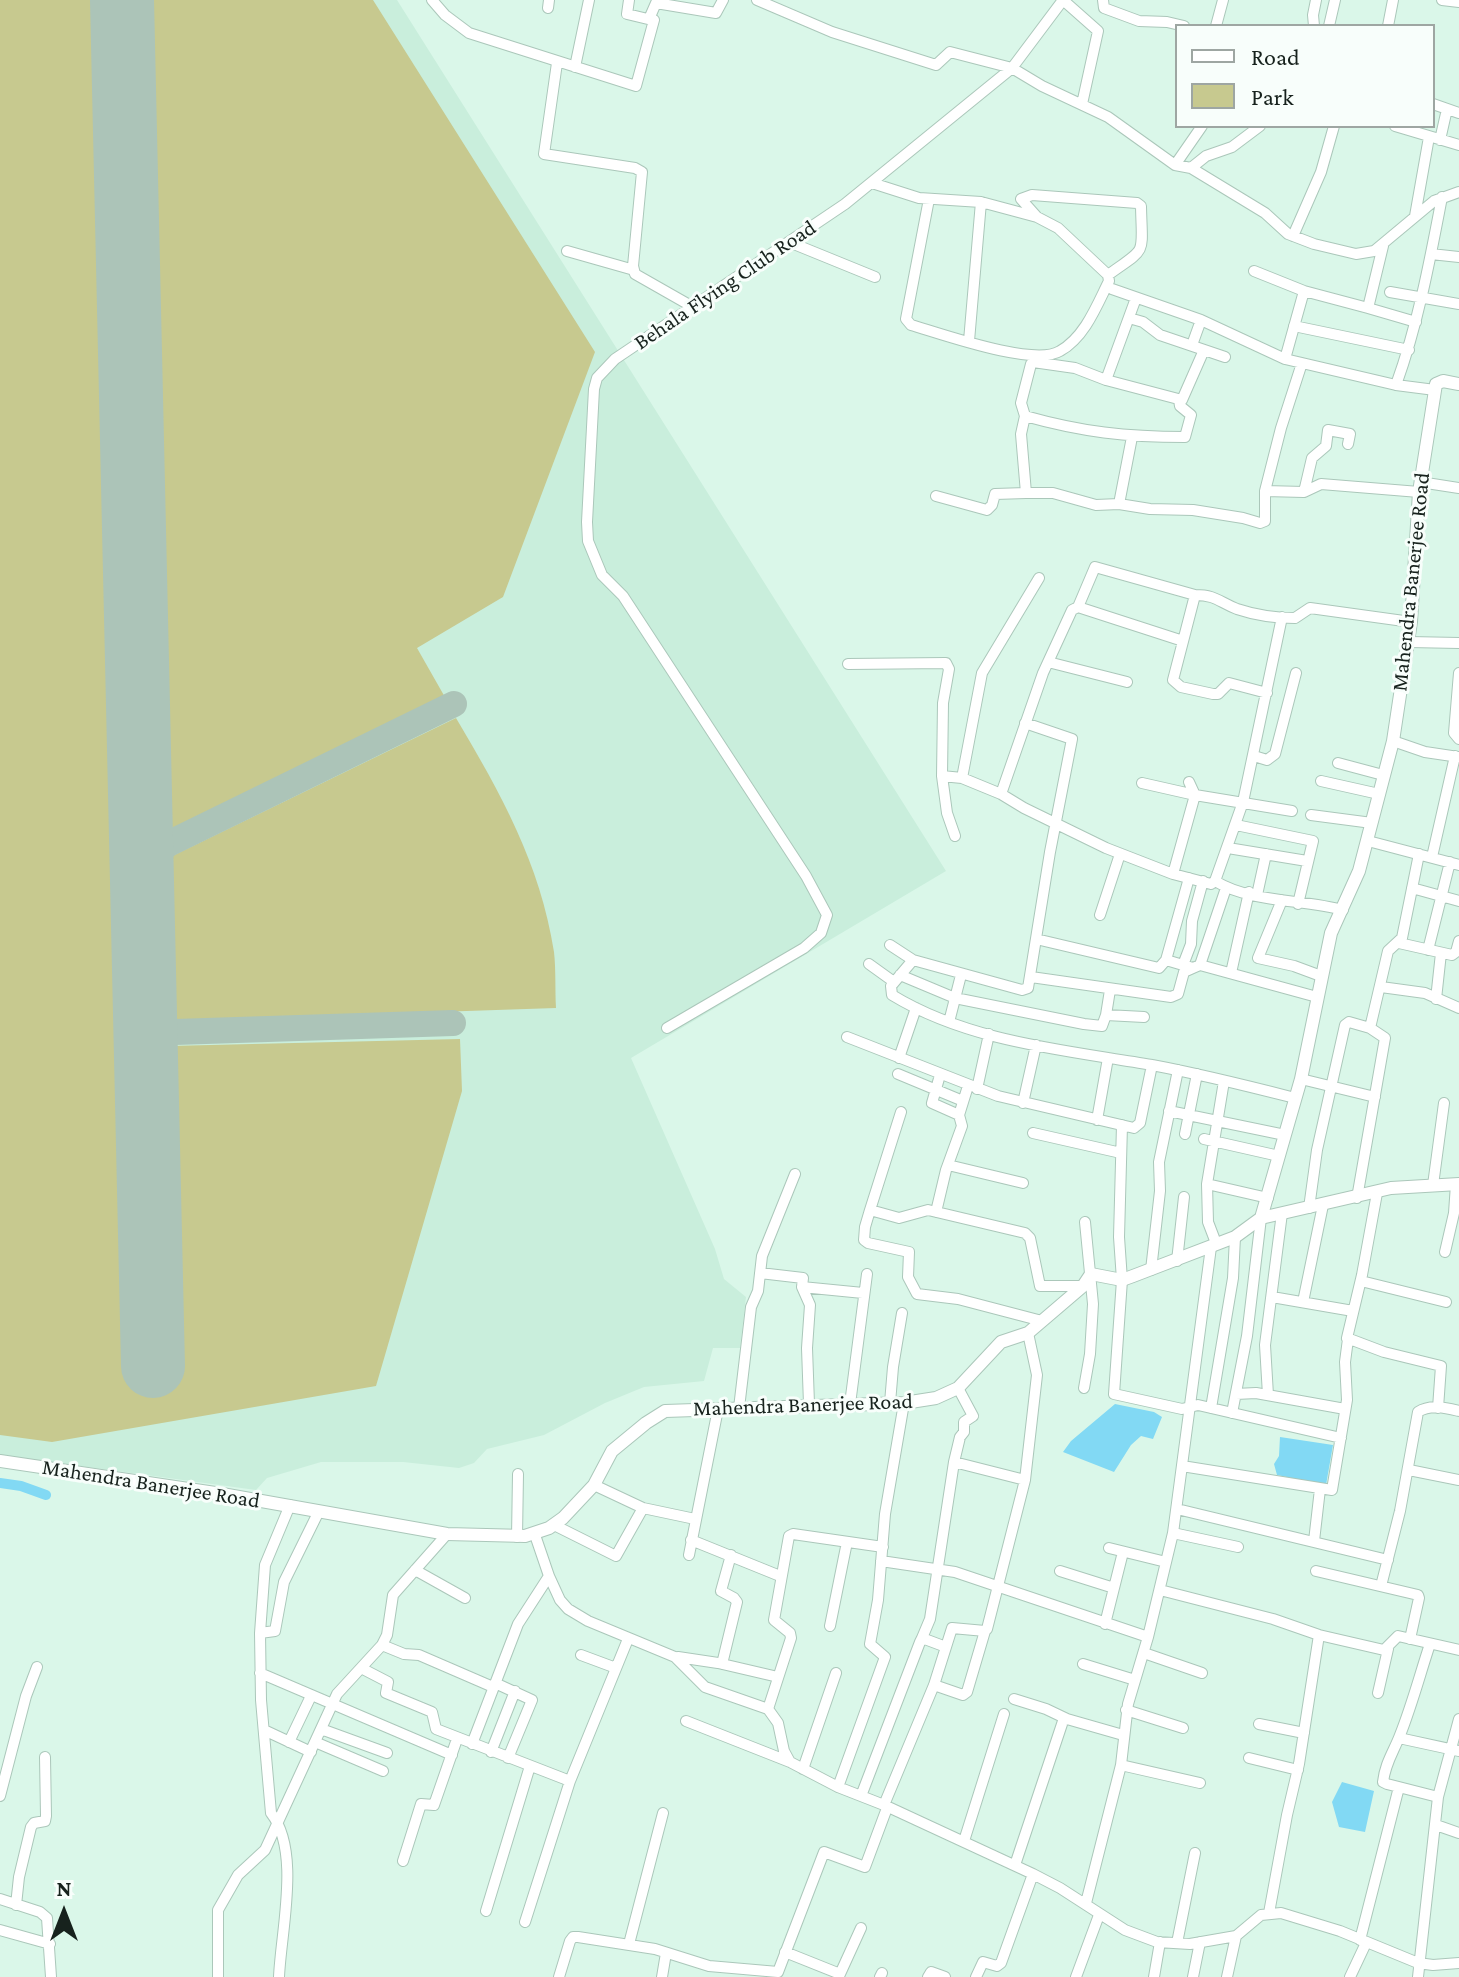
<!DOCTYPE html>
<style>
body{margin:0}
#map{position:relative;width:1459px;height:1977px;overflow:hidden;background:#daf7e9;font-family:"Crimson Pro",serif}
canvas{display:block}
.legend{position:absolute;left:1175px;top:24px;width:260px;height:104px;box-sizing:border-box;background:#f8fefb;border:2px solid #9ea6a2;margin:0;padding:10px 14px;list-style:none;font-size:24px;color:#17221d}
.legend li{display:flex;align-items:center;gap:16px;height:40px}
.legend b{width:40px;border:2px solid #9ea6a2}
.north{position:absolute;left:24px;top:1873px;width:80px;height:80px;-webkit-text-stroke:6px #f8fefb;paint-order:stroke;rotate:0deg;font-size:22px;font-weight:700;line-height:32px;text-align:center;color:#17221d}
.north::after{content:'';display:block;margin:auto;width:28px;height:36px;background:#17221d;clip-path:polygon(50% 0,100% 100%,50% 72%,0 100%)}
</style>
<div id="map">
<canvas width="1459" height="1977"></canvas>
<ul class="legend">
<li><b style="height:10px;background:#fff"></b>Road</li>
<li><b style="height:22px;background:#c7c98f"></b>Park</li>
</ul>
<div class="north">N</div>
</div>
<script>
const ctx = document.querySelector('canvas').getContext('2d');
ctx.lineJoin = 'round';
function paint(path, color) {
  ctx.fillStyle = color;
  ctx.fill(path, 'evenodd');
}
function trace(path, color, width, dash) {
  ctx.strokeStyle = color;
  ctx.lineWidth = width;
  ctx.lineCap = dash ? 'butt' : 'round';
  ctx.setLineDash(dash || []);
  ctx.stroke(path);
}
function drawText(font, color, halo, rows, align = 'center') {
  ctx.font = font + ' "Crimson Pro",serif';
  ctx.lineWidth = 6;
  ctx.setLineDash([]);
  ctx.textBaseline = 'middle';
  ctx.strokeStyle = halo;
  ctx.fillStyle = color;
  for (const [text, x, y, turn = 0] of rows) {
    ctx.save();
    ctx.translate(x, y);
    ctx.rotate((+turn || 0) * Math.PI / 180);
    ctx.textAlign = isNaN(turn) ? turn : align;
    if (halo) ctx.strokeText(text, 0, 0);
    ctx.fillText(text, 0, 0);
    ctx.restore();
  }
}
paint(new Path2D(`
 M0 0H397L946 871 631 1058 715 1249 724 1279 746 1297 740 1348H713L704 1381 644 1387 605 1403 544 1435 487 1449 474 1463 459 1468 403 1462H321L267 1478 256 1490 0 1455Z`), '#c9eedc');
paint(new Path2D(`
 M0 0H101L138 1368 179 1367 169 1046 460 1039 462 1091 376 1386 52 1442 0 1435Z
 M142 0H373L595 352 503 597 417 648 446 699 164 834Z
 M456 718C501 794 540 863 554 952 556 970 555 990 556 1008L168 1021 164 860Z`), '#c7c98f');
paint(new Path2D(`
 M1115 1404 1154 1412 1162 1417 1153 1439 1141 1436 1131 1445 1114 1472 1063 1452 1071 1441Z
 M1280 1437 1333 1445 1326 1485 1277 1475 1274 1464 1279 1456Z
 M1342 1782 1374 1791 1365 1832 1339 1827 1332 1802Z`), '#82d9f4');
trace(new Path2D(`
 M0 1483 21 1486 46 1495`), '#82d9f4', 10);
trace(new Path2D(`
 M139 833 163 845 168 844 454 704
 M140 879 149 860 168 844
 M144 1033 453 1023`), '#acc4b8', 26);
trace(new Path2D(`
 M122 0 153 1366`), '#acc4b8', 64);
const minor = new Path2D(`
 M432 0 445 15 469 33 636 86 654 20
 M629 0 627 14 652 20
 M757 0 832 32 936 65 950 52 1012 68 1042 86 1108 117 1175 165 1191 168 1265 213 1288 234 1314 244 1356 254 1374 251 1434 201 1459 192
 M1063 0 1098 31 1082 104
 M1103 0 1104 8 1139 21 1167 22 1184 26
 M1442 0 1459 2
 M548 8 549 0
 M649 19 656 3 716 13 723 0
 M1216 26 1223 0
 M1314 26 1313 15 1316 0
 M1329 26 1335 0
 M1388 26 1393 0
 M557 63 544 154 635 168 642 172 633 266 635 274 693 307
 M575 67 589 0
 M1433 104 1459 113
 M1395 126 1459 145
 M1440 140 1447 109
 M1175 165 1202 126
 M1191 168 1206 156 1232 147 1260 126
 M872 183 919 198 981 202 1037 217 1058 228 1108 275
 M929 199 906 319 911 325C942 334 1034 367 1060 351 1085 337 1097 305 1109 281L1108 275C1148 246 1142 257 1141 206L1137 203 1032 195 1021 199 1037 217
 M1415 216 1429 137
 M1293 236 1321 172 1334 126
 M789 242 875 277
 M567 251 634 270
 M1431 254 1459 257
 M1254 271 1304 291 1368 308 1383 246
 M1112 289 1201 320 1285 359 1396 385 1435 390
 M1390 292 1459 304
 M1136 298 1106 380 1075 368 1033 362 1031 364 1021 403 1025 416 1021 434 1026 493H1053L1096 505 1119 504 1150 509 1193 510 1243 518 1260 523 1265 521V491L1281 428 1302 363
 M1368 308 1416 322
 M1129 318 1143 322 1160 335 1225 357
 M1294 326 1409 350
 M969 341 981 202
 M1192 345 1201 320
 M1285 359 1304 291
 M1106 380 1182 400 1204 350
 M1396 385C1418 324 1430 260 1442 197
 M1025 416C1082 432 1126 437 1185 437L1191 415 1180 406 1179 400
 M1420 482 1459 488
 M1265 491 1304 492 1321 484 1419 492
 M1304 492 1312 458 1326 446 1328 430 1350 434 1348 444
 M936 496 987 510 992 505 995 494 1026 493
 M1119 504 1132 437
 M1195 595 1173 680 1181 687 1213 694H1218L1229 683 1267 693
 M1078 607 1183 641
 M1409 642 1459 643
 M1048 662 1127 682
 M848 664 946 663 949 669 943 703 942 776 962 778 1001 794
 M1459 673 1454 733 1459 739
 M1393 741 1425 752 1459 757
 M1254 756 1267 760 1275 754 1296 673
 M1338 763 1383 775
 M942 776 947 813 955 836
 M962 778 982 673 1039 578
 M1321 781 1379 794
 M1142 783 1195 795 1292 811
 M1311 815 1372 823
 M1236 825 1313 841 1298 904
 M1368 841 1459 865
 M1228 848 1307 861
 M1432 857 1455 756
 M1173 874 1195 795 1189 782
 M1215 881 1243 802 1282 617
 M1412 888 1459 901
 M1257 895 1266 854
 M1282 900 1258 958 1294 966 1321 976
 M1343 910C1303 899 1251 903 1215 881L1211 884 1173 874 1106 848 1024 808 1001 794 1043 673 1072 610 1078 607 1095 567 1195 595C1216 595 1219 602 1237 609 1255 615 1277 618 1295 618L1310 608 1411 622
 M1100 915 1120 854
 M1036 939 1159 968 1166 960 1189 878
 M1399 943 1452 955 1456 952 1459 941
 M890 945 913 960 1022 990 1028 988 1050 852 1072 739 1025 723
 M1428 950 1450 862
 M913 960 891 986 892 995C969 1042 1065 1050 1152 1065 1200 1074 1248 1086 1295 1098
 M1166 960 1193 968 1200 965 1317 997
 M869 964 894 982
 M1183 965 1191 944 1192 921 1203 881
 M1200 965 1226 888
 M1231 973 1249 892
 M900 975 955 998 1084 1024 1102 1026 1106 1015 1144 1017
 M1031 977 1171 997 1178 994 1184 972 1193 968
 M1381 987 1425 993 1459 1008
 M1436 999 1441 953
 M1106 1015 1110 990
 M949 1022 961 975
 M667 1028 804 948 821 933 827 915 806 876 623 596 602 575 588 541 587 522 594 389 597 378 615 359 845 204 1012 68 1063 0
 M847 1037 998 1096 1134 1128 1140 1123 1152 1065
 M899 1058 916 1008
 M898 1074 963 1101
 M940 1075 932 1103 959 1115
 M1301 1079 1375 1097
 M977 1089 989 1034
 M1023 1103 1036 1045
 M1169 1111 1285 1135
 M1097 1120 1108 1058
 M1122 1125 1119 1237 1122 1280 1114 1394 1182 1409 1198 1405 1341 1438
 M1033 1133 1121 1153
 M1185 1134 1197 1074
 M1204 1139 1279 1156
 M948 1165 1023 1183
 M1207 1184 1268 1198
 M1433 1185 1444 1103
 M1377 1193 1362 1275 1347 1338 1384 1352 1441 1366 1438 1408
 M1357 1198 1385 1038 1370 1028 1388 951 1402 938 1419 854
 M1309 1208 1317 1150 1345 1025 1349 1022 1370 1028
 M870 1210 901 1112
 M936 1212 946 1170 962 1126 959 1115 968 1086
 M1216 1243 1208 1222 1207 1184 1224 1081
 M1445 1252 1454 1213 1456 1184
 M1177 1261 1184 1197
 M1151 1270 1160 1191 1159 1162 1178 1070
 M760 1273 803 1278 802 1287 810 1305 807 1348 809 1404
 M1361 1281 1446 1302
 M802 1287 863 1293
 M1272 1297 1353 1311
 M1303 1302 1323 1205
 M1042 1321 958 1299 917 1294 908 1277 909 1252 868 1243 864 1240 865 1227 870 1210 899 1218 928 1210 1025 1233 1030 1238 1040 1286H1083
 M1084 1388 1090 1354 1093 1304 1085 1222
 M1236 1394 1256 1393 1345 1409
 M1268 1395 1265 1345 1282 1213
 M890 1403 893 1367 902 1313
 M850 1404 867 1274
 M739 1408 751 1307 758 1291 762 1256 795 1174
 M1211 1408 1233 1278 1235 1237
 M1232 1413 1247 1336 1261 1218
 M954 1462 960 1437 964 1432V1422L973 1416 958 1388
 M1182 1466 1332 1490 1347 1400 1345 1362 1348 1339
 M1409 1470 1459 1480
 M594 1485 643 1508 695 1519
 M1177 1509 1388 1560
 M554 1525 616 1556 643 1508
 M1173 1533 1238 1547
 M535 1535 549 1576 560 1600 568 1609 588 1621 675 1657 705 1687 768 1709 778 1723 784 1751 790 1762 838 1787 884 1805 1033 1874 1060 1888 1125 1930 1157 1942 1190 1944 1236 1936 1261 1915 1281 1913 1340 1931 1418 1963 1433 1965 1459 1963
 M517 1537 518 1474
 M691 1540 780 1576
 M1314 1541 1320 1489
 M1109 1548 1166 1562
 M689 1555 718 1409
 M881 1561 955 1572 1148 1637
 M415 1570 465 1598
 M1060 1571 1114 1588 1123 1552
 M1316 1571 1418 1595 1419 1598 1410 1639
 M1381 1586 1400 1511 1418 1412C1430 1404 1446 1408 1459 1411
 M1160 1590 1273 1619 1319 1635 1384 1650 1398 1636 1459 1650
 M1105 1624 1114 1588
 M830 1626 847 1542
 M260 1633 275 1631 284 1582 319 1511
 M922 1638 930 1619 954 1462 1025 1480
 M382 1645 404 1654 419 1655 493 1687
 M1144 1653 1202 1673
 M581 1655 616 1668
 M678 1657 718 1663 778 1677
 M722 1664 737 1602 734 1598 721 1591 731 1555
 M1083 1664 1135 1680
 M361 1668 388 1682 386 1693 432 1712 436 1729 570 1781
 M260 1673 452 1755
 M495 1683 532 1700 508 1758
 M934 1685 963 1695 967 1692 985 1631
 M1378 1693 1388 1649
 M1014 1699 1046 1709 1067 1719
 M768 1709 791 1638 790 1633 774 1620 789 1536 793 1534 883 1547
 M1126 1710 1183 1728
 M686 1721 790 1762
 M1259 1724 1304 1733
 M321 1729 387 1753
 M264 1730 311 1752
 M1399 1738 1459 1751
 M289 1742 311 1696
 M315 1742 383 1771
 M472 1744 518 1624 549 1576
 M491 1752 515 1691
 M1249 1758 1298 1770
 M1121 1765 1200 1783
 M803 1769 836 1673
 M838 1787 885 1657 870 1644 878 1600 885 1514 904 1403
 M0 1796 26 1696 37 1667
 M861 1796 920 1642 922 1638 946 1647
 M1438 1797 1459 1719
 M884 1805 934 1685 952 1628 985 1631 987 1629 1025 1480 1037 1375 1028 1333
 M1436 1825 1459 1833
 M964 1841 1004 1714
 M403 1861 421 1804 434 1805 457 1739
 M1015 1865 1063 1721 1067 1719 1123 1735
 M0 1899 40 1912 47 1918 51 1977
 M1086 1903 1121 1765 1128 1704 1148 1637 1173 1533 1211 1247
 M16 1905 19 1877 31 1827 34 1823 45 1821 46 1816 45 1757
 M486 1911 530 1766
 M1269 1913 1287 1815 1299 1764 1319 1635
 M525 1922 570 1781 628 1639
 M0 1930 50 1944
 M1360 1940 1399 1787
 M1177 1943 1195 1853
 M629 1944 663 1813
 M785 1952 840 1974 861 1928
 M218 1977V1910L238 1875 265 1850 337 1694 382 1645 387 1635 393 1595 447 1534
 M279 1977C281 1930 301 1851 271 1813L261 1700 260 1633 265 1565 290 1505
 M559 1977 570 1941 573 1937H578L655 1949 709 1966 778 1972 824 1852 865 1867 887 1808
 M662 1977 666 1953
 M880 1977 882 1973
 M928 1977 931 1972 945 1977
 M976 1977 983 1962 997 1966 1001 1963 1033 1874
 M1076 1977 1099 1915
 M1154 1977 1160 1942
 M1193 1977 1200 1942
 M1227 1977 1236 1936
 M1350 1977 1366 1943
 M1418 1977 1438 1797 1387 1784 1383 1782C1385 1763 1394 1751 1400 1735 1412 1705 1420 1674 1430 1644`);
const tertiary = new Path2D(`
 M1261 1218 1301 1079 1331 933 1359 871 1393 741 1411 622 1419 492 1436 384 1443 381 1459 384
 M0 1461 222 1494 447 1534 525 1536 549 1528 563 1518 594 1485 612 1451 646 1423 665 1411 904 1403 936 1398 958 1388 1001 1342 1028 1333 1083 1286 1091 1274 1122 1280 1133 1276 1235 1237 1261 1218 1391 1188 1459 1184`);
trace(minor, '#abc7ba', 12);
trace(tertiary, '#abc7ba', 14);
trace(minor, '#fff', 10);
trace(tertiary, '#fff', 12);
drawText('22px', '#17221d', '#f8fefb', [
 ["Behala Flying Club Road",725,285,-34],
 ["Mahendra Banerjee Road",1411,582,-84],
 ["Mahendra Banerjee Road",803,1405,-2],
 ["Mahendra Banerjee Road",151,1484,9]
]);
</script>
